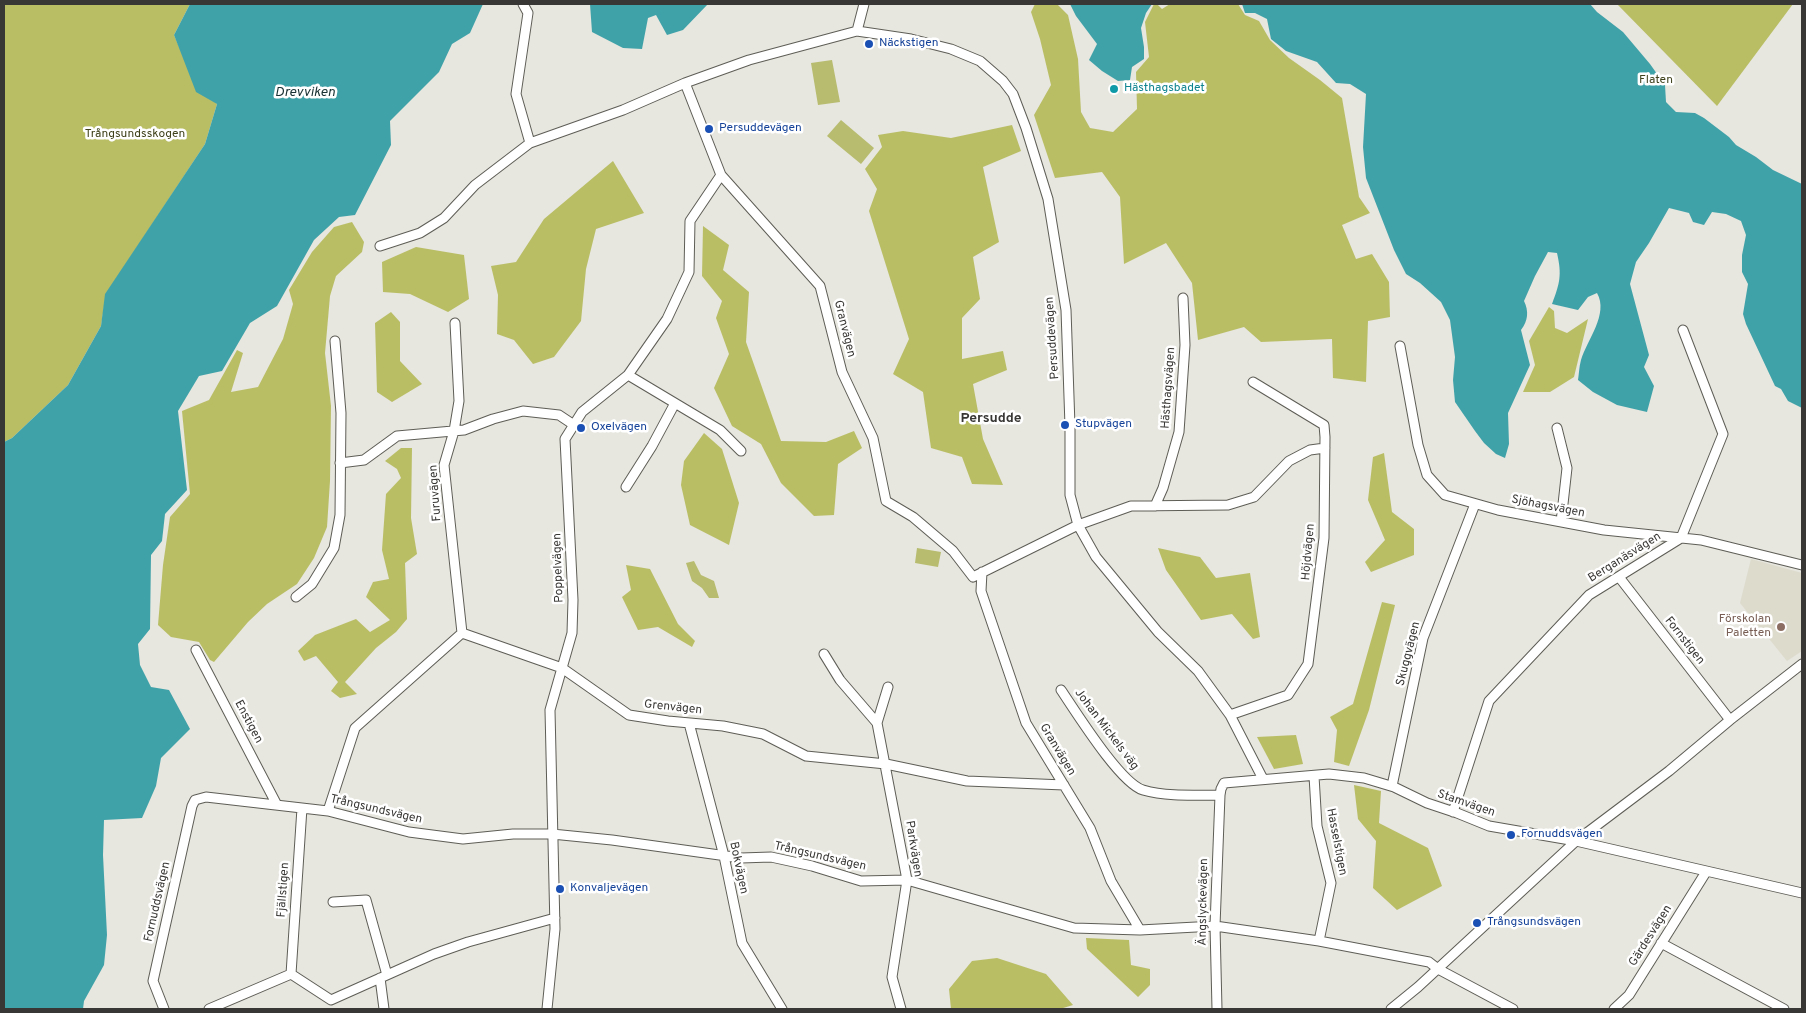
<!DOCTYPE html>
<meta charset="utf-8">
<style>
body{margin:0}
#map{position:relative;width:1806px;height:1013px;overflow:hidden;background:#e7e6df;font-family:Overpass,sans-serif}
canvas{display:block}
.frame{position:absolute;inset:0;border:5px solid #383735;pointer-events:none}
</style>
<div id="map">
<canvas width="1806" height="1013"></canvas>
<div class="frame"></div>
</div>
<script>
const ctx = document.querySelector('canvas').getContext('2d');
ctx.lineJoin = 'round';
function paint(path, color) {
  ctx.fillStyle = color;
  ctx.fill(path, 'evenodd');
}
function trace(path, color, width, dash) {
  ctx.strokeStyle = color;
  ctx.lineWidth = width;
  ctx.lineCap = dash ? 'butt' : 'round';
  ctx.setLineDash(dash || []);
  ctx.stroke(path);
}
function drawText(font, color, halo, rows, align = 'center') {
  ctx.font = font + ' Overpass,sans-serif';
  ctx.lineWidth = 5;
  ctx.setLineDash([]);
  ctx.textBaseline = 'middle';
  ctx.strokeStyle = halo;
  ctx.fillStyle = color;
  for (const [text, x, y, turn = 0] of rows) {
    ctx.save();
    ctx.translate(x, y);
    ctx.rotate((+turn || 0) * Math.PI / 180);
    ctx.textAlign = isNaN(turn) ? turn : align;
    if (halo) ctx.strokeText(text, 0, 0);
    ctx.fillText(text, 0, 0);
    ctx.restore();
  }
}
paint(new Path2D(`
 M1751 559 1802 573V651L1787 661 1740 603Z`), '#dddbcc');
paint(new Path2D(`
 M832 60 840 102 818 105 811 63Z
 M841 120 874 148 861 164 827 136Z
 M917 548 941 552 938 567 915 563Z
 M694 561 701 575 714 581 719 598H709L702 588 692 581 686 563Z`), '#b7bc6e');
paint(new Path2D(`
 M4 4H190L174 35 183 56 217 104 205 144 106 294 101 326 68 385 12 438 4 442Z
 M1035 4H1057L1068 15 1078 59 1081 112 1090 128 1113 132 1137 109 1136 72 1149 57 1145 22 1154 4H1157L1162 9 1170 4H1238L1245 15 1259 21 1270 40 1289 58 1320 80 1342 98 1359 197 1370 213 1342 225 1356 259 1372 254 1389 282 1390 317 1368 321 1366 382 1333 378 1332 339 1261 342 1244 327 1198 340 1192 283 1166 243 1124 264 1120 197 1102 172 1055 178 1034 115 1051 85 1040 39 1031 12Z
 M1617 4H1793L1717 106Z
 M1012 125 1021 151 983 167 999 242 973 257 980 299 962 318V359L1003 351 1007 370 973 384 983 439 1003 485 972 484 962 457 931 448 923 392 893 374 909 339 869 211 877 189 865 169 882 147 878 135 903 131 951 138Z
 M613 161 644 213 596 229 586 269 581 321 554 357 533 364 514 340 497 334 498 295 491 266 516 262 544 219Z
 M352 222 364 242 362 252 336 276 330 296 325 353 331 406 330 481 327 527 314 558 297 584 267 604 248 622 214 662 210 660 199 642 171 637 158 625 163 565 170 517 190 494 182 411 209 400 237 350 243 353 231 392 258 387 283 339 293 304 289 290 312 252 334 227Z
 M703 226 729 245 723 270 749 292 746 342 781 441 826 442 854 431 862 448 838 464 834 515 814 516 781 483 761 444 732 426 714 388 729 354 716 318 722 301 702 276Z
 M416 247 464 255 469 299 448 312 410 294 383 292 382 262Z
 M1549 307 1554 311 1555 328 1567 333 1588 319 1574 377 1550 392H1523L1535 365 1529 341Z
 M391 312 400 322V361L422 384 392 402 377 392 375 323Z
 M704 433 722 449 739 503 729 545 690 525 681 485 684 461Z
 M401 448H412L411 518 417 554 405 563 407 619 396 632 376 648 345 682 357 694 340 698 331 691 338 682 316 656 304 661 298 651 315 635 356 619 370 632 390 620 366 597 373 582 389 579 382 550 386 494 401 478 397 469 385 461Z
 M1384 453 1392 512 1414 529V555L1371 572 1365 562 1385 540 1368 500 1373 457Z
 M1158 548 1200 557 1216 578 1250 573 1260 637 1253 639 1232 614 1201 620 1166 570Z
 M626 565 650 569 678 624 695 641 692 647 658 627 638 630 622 597 631 590Z
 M1382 602 1395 605 1369 710 1349 766 1334 762 1337 730 1330 717 1353 704Z
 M1296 735 1303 764 1274 769 1257 737Z
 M1354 785 1381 791 1379 823 1428 848 1442 886 1397 910 1373 888 1376 841 1358 819Z
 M1086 938 1129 940 1131 965 1150 969V985L1138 997 1087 949Z
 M997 958 1046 974 1073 1005 1060 1009H951L949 989 972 961Z`), '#b9be65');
paint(new Path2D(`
 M190 4H483L470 33 452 44 439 72 390 121 391 145 355 215 339 217 314 240 277 306 250 323 222 371 199 376 178 411 187 490 165 514 162 541 151 555 150 629 138 644 140 665 151 687 169 690 190 729 161 758 156 786 142 818 104 820 103 855 107 935 104 965 84 1001 83 1009H4V442L12 438 68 385 101 326 105 294 205 144 217 104 196 92 174 35Z
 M590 4H708L683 30 667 35 656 15 648 18 642 49 623 48 592 32Z
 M1070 4H1152L1146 13 1141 28 1144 47V59L1132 67 1130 80 1118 81 1102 71 1089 60 1097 44 1076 16Z
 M1242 4H1590L1597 12 1623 32 1650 64 1665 85 1666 102 1676 112 1695 113 1704 118 1729 137 1736 145 1756 157 1773 170 1802 184V408L1788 401 1781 389 1775 386 1746 324 1743 314 1748 284 1742 272V255L1746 235 1741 221 1726 214 1712 212 1704 225 1693 222 1689 213 1669 208 1649 243 1636 262 1630 284 1649 355 1644 367 1654 386 1647 412 1617 405 1593 392 1578 380C1579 374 1579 367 1581 360 1587 340 1609 314 1597 293L1588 297 1578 310 1552 304C1560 283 1562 275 1557 253L1548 252 1535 276 1524 301C1529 311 1528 321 1521 330L1530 365 1508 413 1509 444 1505 458 1496 454 1484 443 1475 431 1455 402 1453 380 1455 357 1450 320 1441 302 1420 283 1406 274 1394 250 1366 178 1363 147 1366 94 1350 84 1336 83 1317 62 1286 51 1271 39 1267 19 1255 13H1245Z`), '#40a2a9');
const minor = new Path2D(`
 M523 4 528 13 516 94 530 143
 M857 31 864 4
 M685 83 721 175 820 286 842 372 873 438 886 501 913 517 953 551 973 577 1078 525 1131 506 1228 505 1254 497 1289 461 1310 450 1325 448
 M380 246 420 233 444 218 475 185 530 143 623 110 685 83 749 60 857 31 911 39 951 49 980 61 1003 81 1013 94 1026 128 1048 199 1066 310 1070 426V495L1078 525 1096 557 1158 632 1198 671 1230 715 1263 779
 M455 323 459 401 454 431 444 465 462 633
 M1400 346 1418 445 1427 475 1445 495 1498 510 1604 530 1701 540 1802 565
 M628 375 720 430 741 451
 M1557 428 1567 468 1561 522
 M340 463 364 460 397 436 464 430 493 419 523 411 559 415 574 425
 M626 487 652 446 674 405
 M1155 506 1163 488 1179 432 1185 345 1183 298
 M982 572 981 591 1026 723 1090 828 1111 881 1140 930
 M1619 577 1730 720
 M296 597 312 584 334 548 340 515 341 413 335 341
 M196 650 277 805
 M824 654 840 680 877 723
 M888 687 877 723 907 880 892 977 901 1009
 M1061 690C1076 712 1120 783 1143 790 1167 797 1195 795 1220 795
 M1230 715 1288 695 1308 664 1324 538 1325 437 1324 425 1253 382
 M689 723 724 856 742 943 782 1009
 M1314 776 1317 826 1331 883 1319 941
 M1392 786 1423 638 1475 504
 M328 811 355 728 462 633 562 668 629 715 668 721 723 726 763 734 806 756 886 764 967 781 1064 785
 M1453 812 1489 701 1589 595 1681 538 1723 434 1683 330
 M333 902 366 900 387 975
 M1661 943 1784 1009
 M291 974 302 808
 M380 978 384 1009
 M164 1009 153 981 192 806 195 800 206 797 328 811 409 832 463 839 513 834H552L612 840 741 858 771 857 812 866 861 881 907 880 1074 928 1140 930 1215 926 1319 941 1429 962 1438 969 1513 1009
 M209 1009 291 974 331 1000 434 954 468 942 555 918
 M547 1009 555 929 550 710 572 633 573 600 565 439 582 412 628 375 667 319 689 272 690 221 721 175
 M1217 1009 1215 926 1220 795 1221 789 1224 783 1329 774 1364 778 1394 787 1427 803 1457 813 1489 826 1576 841 1802 893
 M1391 1009 1418 987 1576 841 1669 771 1730 720 1802 664
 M1614 1009 1629 995 1706 872`);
trace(minor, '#5e5d56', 11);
trace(minor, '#fff', 9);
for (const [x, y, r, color] of [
 [869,44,5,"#1a4fb4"],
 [1114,89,5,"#0f9aa8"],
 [709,129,5,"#1a4fb4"],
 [1065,425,5,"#1a4fb4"],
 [581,428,5,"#1a4fb4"],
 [1781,627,5,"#8d6e63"],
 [1511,835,5,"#1a4fb4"],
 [560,889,5,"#1a4fb4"],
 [1477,923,5,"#1a4fb4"]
]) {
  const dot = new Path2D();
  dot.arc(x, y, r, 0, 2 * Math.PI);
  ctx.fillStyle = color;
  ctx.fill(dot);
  trace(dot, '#fff', 2);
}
drawText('12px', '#164399', '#fff', [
 ["Näckstigen",879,44],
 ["Persuddevägen",719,129],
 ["Stupvägen",1075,425],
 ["Oxelvägen",591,428],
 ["Fornuddsvägen",1521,835],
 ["Konvaljevägen",570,889],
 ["Trångsundsvägen",1487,923]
], 'left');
drawText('12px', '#40421c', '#fff', [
 ["Flaten",1656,81],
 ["Trångsundsskogen",135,135]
]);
drawText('12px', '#0d838f', '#fff', [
 ["Hästhagsbadet",1124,89]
], 'left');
drawText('12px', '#383735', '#fff', [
 ["Granvägen",844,329,76],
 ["Persuddevägen",1053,338,-94],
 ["Hästhagsvägen",1169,388,-86],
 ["Furuvägen",436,493,-94],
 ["Sjöhagsvägen",1548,507,11],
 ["Höjdvägen",1309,552,-85],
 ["Berganäsvägen",1625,558,-32],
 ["Poppelvägen",559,568,-92],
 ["Fornstigen",1684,641,52],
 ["Skuggvägen",1409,654,-76],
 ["Grenvägen",673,708,6],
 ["Enstigen",248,722,62],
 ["Johan Mickels väg",1106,730,53],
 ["Granvägen",1057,750,59],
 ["Stamvägen",1466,804,19],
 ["Trångsundsvägen",376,810,13],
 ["Hasselstigen",1336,842,79],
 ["Parkvägen",913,849,81],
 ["Trångsundsvägen",820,857,13],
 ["Bokvägen",738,868,78],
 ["Fjällstigen",284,890,-86],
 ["Fornuddsvägen",158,902,-77],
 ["Ängslyckevägen",1204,902,-89],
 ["Gärdesvägen",1651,936,-58]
]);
drawText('12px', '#785e54', '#fff', [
 ["Förskolan",1771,620],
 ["Paletten",1771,634]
], 'right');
drawText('italic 14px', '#1b3234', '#fff', [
 ["Drevviken",305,93]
]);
drawText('bold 14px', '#383735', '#fff', [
 ["Persudde",991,419]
]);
</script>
